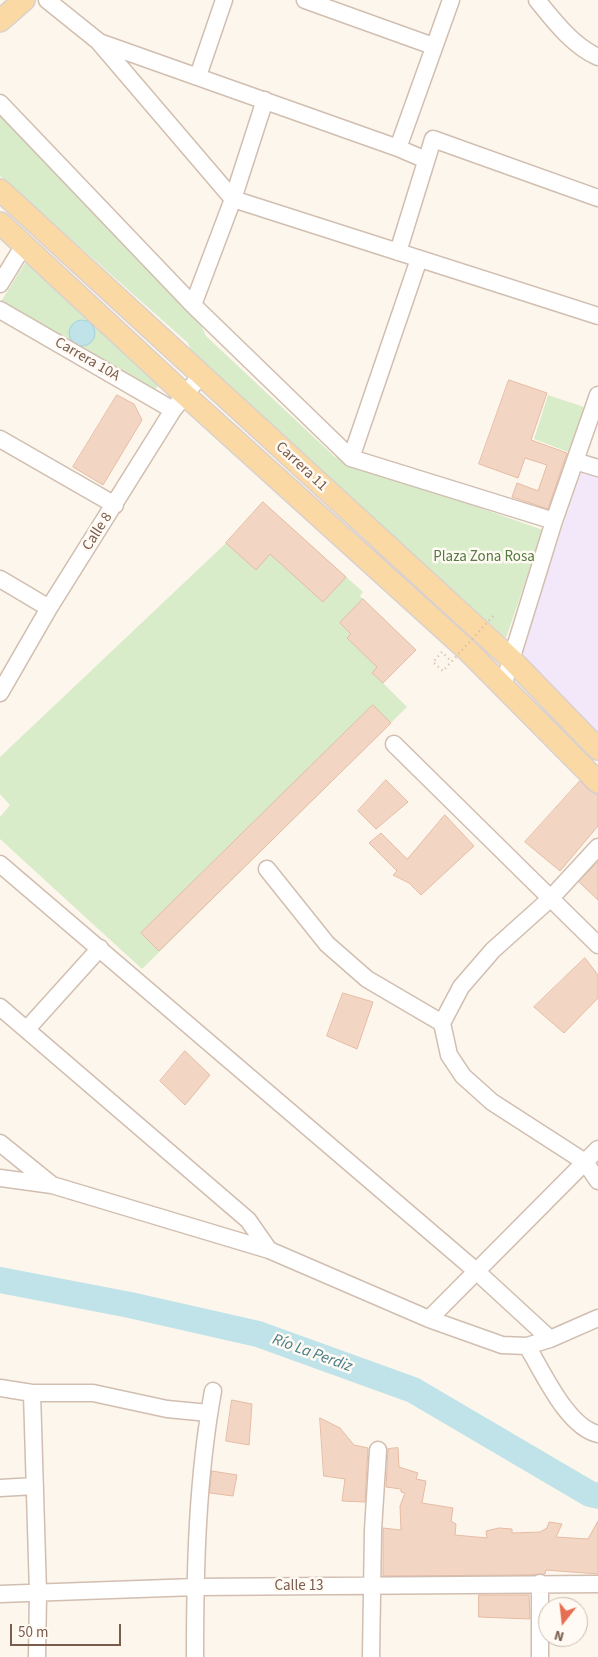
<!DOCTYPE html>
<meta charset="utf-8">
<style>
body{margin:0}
#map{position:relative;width:598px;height:1657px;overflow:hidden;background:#fdf6ec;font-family:"Source Sans 3",sans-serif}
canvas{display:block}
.north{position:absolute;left:538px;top:1597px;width:50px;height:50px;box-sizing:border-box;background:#fffaf3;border:1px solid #cabbb1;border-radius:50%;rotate:196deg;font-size:14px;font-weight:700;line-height:20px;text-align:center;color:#7a5c4d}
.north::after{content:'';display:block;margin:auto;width:18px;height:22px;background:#e76f51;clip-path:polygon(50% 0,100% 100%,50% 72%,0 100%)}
.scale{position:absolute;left:10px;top:1624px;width:111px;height:22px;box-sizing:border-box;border:2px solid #7a5c4d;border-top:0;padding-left:6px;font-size:15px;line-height:18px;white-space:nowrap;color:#7a5c4d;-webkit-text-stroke:4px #fffaf3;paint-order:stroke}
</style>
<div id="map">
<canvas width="598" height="1657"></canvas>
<div class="north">N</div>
<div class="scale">50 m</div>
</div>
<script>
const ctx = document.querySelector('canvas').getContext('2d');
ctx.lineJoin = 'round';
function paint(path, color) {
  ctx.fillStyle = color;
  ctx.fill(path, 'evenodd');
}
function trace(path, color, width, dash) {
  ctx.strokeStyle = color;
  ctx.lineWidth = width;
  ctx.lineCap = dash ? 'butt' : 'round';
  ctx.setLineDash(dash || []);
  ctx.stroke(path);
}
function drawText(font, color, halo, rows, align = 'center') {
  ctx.font = font + ' "Source Sans 3",sans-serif';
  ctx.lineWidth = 5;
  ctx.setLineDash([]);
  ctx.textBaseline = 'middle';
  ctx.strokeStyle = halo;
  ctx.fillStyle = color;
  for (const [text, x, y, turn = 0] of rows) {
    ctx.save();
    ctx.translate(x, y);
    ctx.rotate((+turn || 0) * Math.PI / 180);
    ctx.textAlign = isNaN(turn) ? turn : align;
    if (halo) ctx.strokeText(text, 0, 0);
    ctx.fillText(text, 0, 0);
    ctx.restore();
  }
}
paint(new Path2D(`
 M582 470 598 476V735L519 654Z`), '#f3e8fa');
paint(new Path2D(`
 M0 109 197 316 206 336 335 457 543 530 506 638 195 359 188 343 0 176Z
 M25 263 158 377 160 382 156 389 149 388 0 303Z
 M548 395 587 408 571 453 534 439Z
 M263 502 363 592 360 596 416 650 383 683 407 707 142 969 0 839V817L10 805 0 794V757L226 543Z`), '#d8ecc9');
const water = new Path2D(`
 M69 333a13 13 0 1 1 26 0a13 13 0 1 1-26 0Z`);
paint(water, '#bfe3e8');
trace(water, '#a5d3da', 1);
trace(new Path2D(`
 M0 1280 130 1305 258 1334 413 1390 590 1494 598 1496`), '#bfe3e8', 26);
const building = new Path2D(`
 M509 380 547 393 531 440 567 453 548 509 512 497 517 483 538 491 547 465 525 458 518 478 479 464Z
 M117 395 134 404 142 420 103 485 73 467Z
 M263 502 346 577 323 602 270 554 256 570 226 543Z
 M363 599 416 650 383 683 372 673 377 667 347 638 351 634 340 623Z
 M373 705 391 723 159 951 141 933Z
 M386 780 408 802 376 829 358 811Z
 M580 781 590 791 598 795V826L560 871 525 842Z
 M445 815 474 846 421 895 409 883 393 875 397 871 369 843 381 833 407 859Z
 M598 862V900L579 882Z
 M585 958 598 975V998L564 1033 534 1007Z
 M343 993 373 1002 357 1049 327 1036Z
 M185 1051 210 1075 185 1105 160 1081Z
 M232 1400 252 1404 249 1445 226 1441Z
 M320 1418 340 1428 354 1445 368 1448 365 1502 342 1501 345 1479 324 1476Z
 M398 1448 399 1467 418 1473 416 1479 426 1481 422 1503 453 1508 451 1521 456 1524 455 1535 487 1538 486 1531 499 1528 512 1529V1533L540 1532 547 1528 549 1522 562 1524 556 1537 588 1539 598 1521V1574L546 1570 545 1574 525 1575 383 1576V1528L401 1530 400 1506 405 1493 401 1492V1489L386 1487 388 1449Z
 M212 1471 237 1475 233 1496 210 1493Z
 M479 1595H529L530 1619 479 1617Z`);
paint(building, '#f3d5c3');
trace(building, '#e6bba3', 1);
const minor = new Path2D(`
 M47 0 98 41 233 199 598 316
 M305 0 433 46
 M537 0C554 21 573 46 598 57
 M99 42 398 148 426 160
 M198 76 224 0
 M0 103 193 305 351 458 554 521
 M398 148 451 0
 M398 252 433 139 598 198
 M0 284 24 245
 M193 305 233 199 265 100
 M0 310 173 410
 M0 439 115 505
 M351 458 419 259
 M575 461 598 468
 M0 579 49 608
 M503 686 554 521 598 395
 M0 693 49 608 173 410 201 375
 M394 744 598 945
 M0 864 475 1270 550 1339
 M267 869 327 944 367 979 442 1023 449 1055 463 1076 492 1102 585 1162 598 1181
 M0 1007 248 1220 269 1250
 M442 1023 461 987 493 950 551 898 598 847
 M27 1029 100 948
 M0 1143 52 1185 269 1250 429 1319 502 1345 527 1346 550 1339 598 1318
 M0 1178 52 1185
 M429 1319 598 1149
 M527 1346C543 1372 567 1427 598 1434
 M0 1388 32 1393H93L167 1409 209 1413
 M32 1393 38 1593 37 1657
 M0 1488 35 1486
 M540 1583V1657
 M0 1594 195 1587 598 1584
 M195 1657C195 1568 197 1479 213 1391
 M371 1657 373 1530 378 1450`);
const major = new Path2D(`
 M0 21 24 0
 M0 190 511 659 598 749
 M0 223 184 394 466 649 598 782`);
trace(minor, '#d1beb0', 19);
trace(major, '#dad1cd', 24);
trace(minor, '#fff', 16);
trace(major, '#fbd9a5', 21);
trace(new Path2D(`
 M449 659 442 652 433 662 443 671 493 616`), '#d9b8a5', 2.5, [1, 4]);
drawText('15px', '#7a5c4d', '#fffaf3', [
 ["Carrera 10A",87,360,30],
 ["Carrera 11",301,467,43],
 ["Calle 8",98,532,-57],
 ["Calle 13",299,1587]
]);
drawText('15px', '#537a41', '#fffaf3', [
 ["Plaza Zona Rosa",484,558]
]);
drawText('italic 16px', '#437c86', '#fffaf3', [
 ["Río La Perdiz",312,1354,20]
]);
</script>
